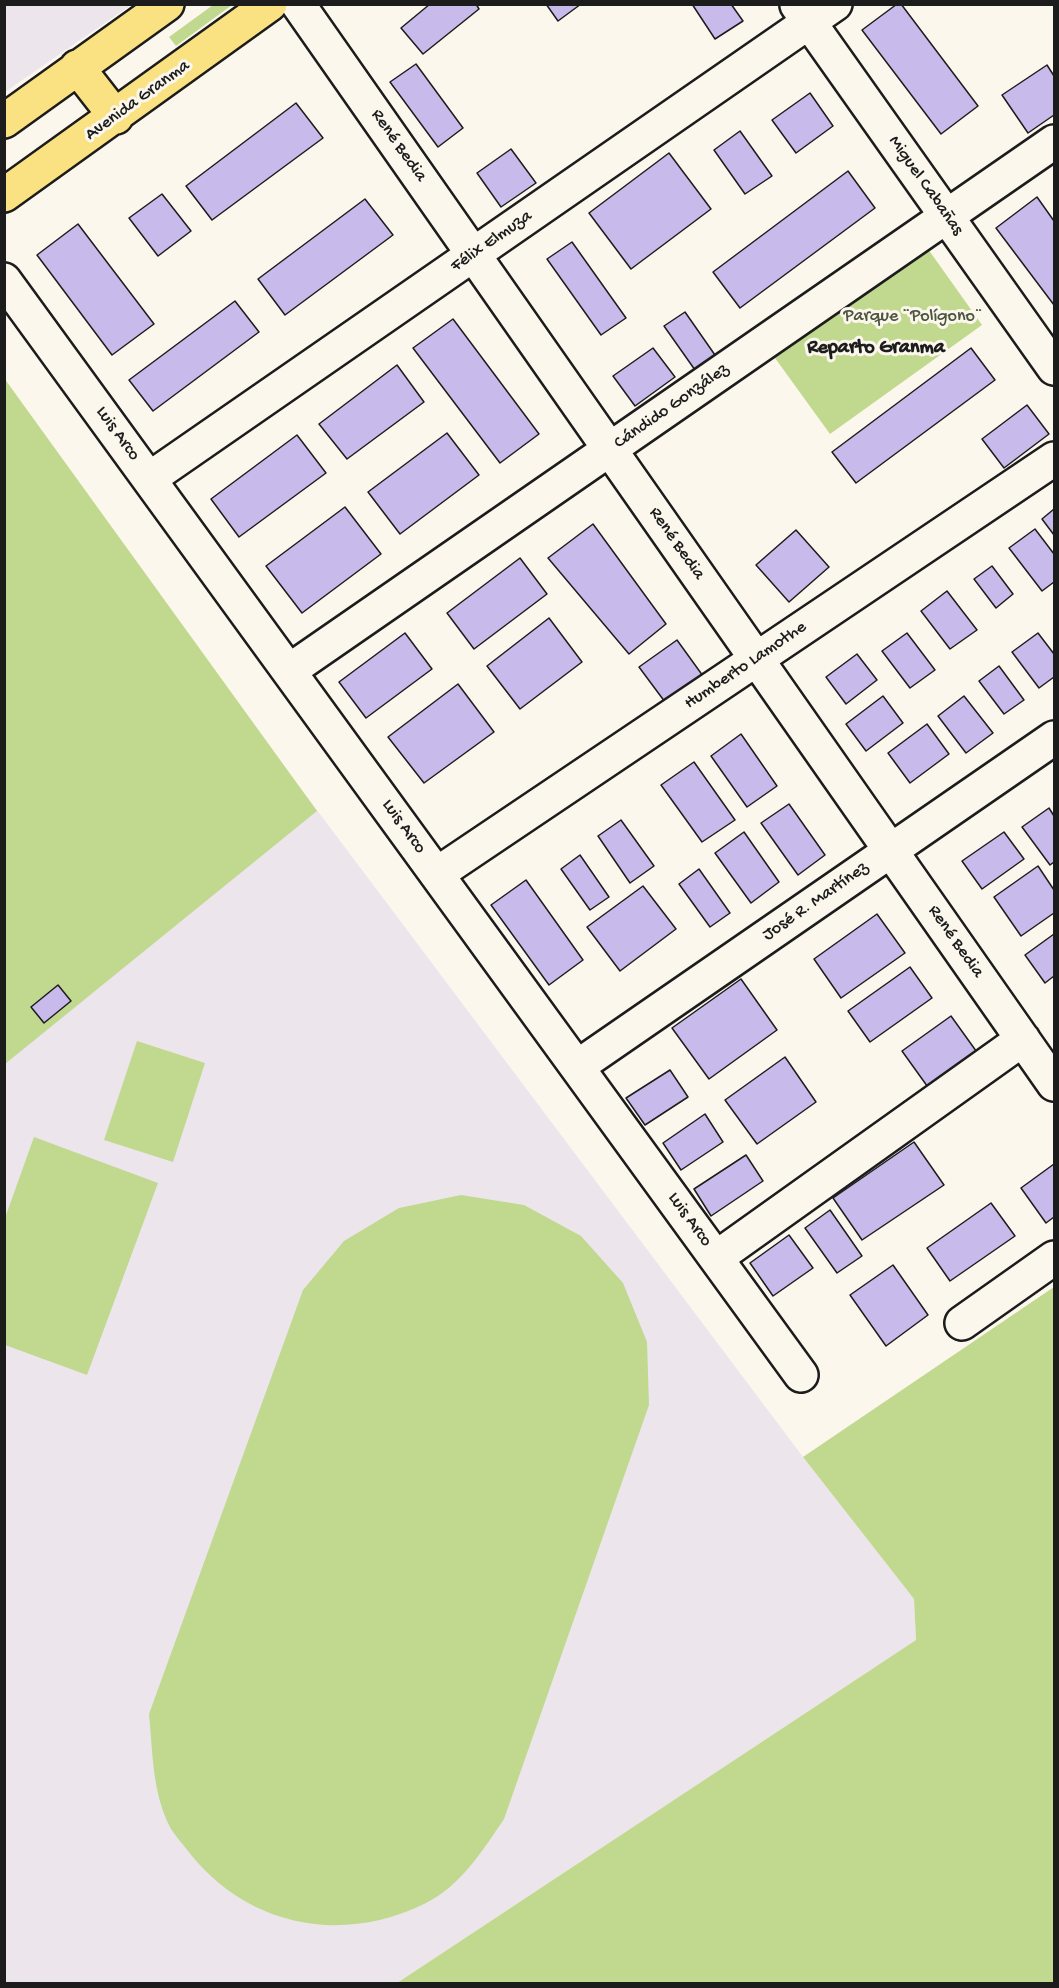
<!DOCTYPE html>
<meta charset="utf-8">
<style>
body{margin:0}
#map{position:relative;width:1059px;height:1988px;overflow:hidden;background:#fbf7ec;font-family:"Gochi Hand",sans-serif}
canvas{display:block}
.frame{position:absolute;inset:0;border:6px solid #1c1c1c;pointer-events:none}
</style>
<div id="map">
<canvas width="1059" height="1988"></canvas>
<div class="frame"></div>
</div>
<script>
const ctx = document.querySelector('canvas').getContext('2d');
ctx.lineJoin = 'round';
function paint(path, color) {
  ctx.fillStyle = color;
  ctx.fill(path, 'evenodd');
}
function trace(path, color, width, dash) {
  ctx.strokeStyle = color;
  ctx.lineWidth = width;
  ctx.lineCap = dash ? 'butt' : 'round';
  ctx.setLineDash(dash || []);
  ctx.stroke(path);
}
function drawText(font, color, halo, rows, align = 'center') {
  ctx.font = font + ' "Gochi Hand",sans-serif';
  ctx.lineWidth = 6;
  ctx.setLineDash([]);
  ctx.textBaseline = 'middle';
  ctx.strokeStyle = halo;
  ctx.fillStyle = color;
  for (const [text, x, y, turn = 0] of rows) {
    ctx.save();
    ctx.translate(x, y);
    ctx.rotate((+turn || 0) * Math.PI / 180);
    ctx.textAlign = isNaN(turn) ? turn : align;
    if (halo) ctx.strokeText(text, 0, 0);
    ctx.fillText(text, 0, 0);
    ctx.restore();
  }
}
paint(new Path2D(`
 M5 4H131V5L5 92Z
 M4 378 268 745 803 1457 914 1599 916 1640 397 1983H5Z`), '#ece5ec');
paint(new Path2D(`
 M213 5H232L176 46 169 37Z
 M928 249 982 325 830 434 775 358Z
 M4 378 317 811 5 1064H4Z
 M137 1041 205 1063 173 1162 104 1140Z
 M34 1137 158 1183 87 1375 5 1345V1218Z
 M461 1195 524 1205 581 1236 623 1283 647 1342 649 1405 504 1819C483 1850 460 1887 424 1904 340 1945 246 1926 188 1851 183 1844 176 1837 171 1829 152 1793 153 1754 149 1714L303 1290 344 1241 399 1208Z
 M1054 1287V1983H397L916 1640 914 1599 803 1457Z`), '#c0d98f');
const building = new Path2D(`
 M430 4H476L479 9 423 54 401 28Z
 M546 4H581L558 21Z
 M692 4H731L743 21 715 39Z
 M897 4H901L978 106 941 134 862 30Z
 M416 64 463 128 438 147 390 82Z
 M1047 65 1054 76V115L1028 133 1002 95Z
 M810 93 833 126 796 153 772 120Z
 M296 103 323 138 212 220 186 186Z
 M740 131 772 176 745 194 714 150Z
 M511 149 536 183 501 207 477 173Z
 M669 153 711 209 631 269 589 213Z
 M848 171 875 208 740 308 713 272Z
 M162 194 191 231 158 256 129 218Z
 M1037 197 1054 221V305L996 228Z
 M365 199 393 235 285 315 258 279Z
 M78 224 154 324 112 355 37 255Z
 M572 242 626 318 601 335 547 259Z
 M235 301 259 332 153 411 129 380Z
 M685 312 715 355 695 370 664 326Z
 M453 319 539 434 500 463 413 348Z
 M653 348 675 377 635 406 613 376Z
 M971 348 995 380 856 483 832 452Z
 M397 365 424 402 347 459 319 424Z
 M1027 405 1049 434 1004 468 982 439Z
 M447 433 479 475 400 534 368 492Z
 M297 435 326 473 239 537 211 499Z
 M345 507 381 554 302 613 266 566Z
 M1054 509V535L1042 519Z
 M593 524 666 624 629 654 548 558Z
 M1035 529 1054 554V582L1042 591 1009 548Z
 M796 530 829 567 789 602 756 565Z
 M520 558 547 594 474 649 447 613Z
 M992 566 1013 594 996 608 974 579Z
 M947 591 977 630 950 649 921 611Z
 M549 618 582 662 520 709 487 666Z
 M405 633 432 669 366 718 339 682Z
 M907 633 935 670 910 688 882 651Z
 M1038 633 1054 654V677L1039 688 1012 652Z
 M677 640 703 676 665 702 639 667Z
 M857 654 877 680 846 704 826 677Z
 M999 666 1024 700 1004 714 979 681Z
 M458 684 494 732 424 783 388 737Z
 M883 696 903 723 866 751 846 724Z
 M964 696 993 733 966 753 938 716Z
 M927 724 949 754 910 783 888 753Z
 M741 734 777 786 747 807 711 756Z
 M694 762 735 820 702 842 661 785Z
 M789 804 825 855 798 875 761 823Z
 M1049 808 1054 816V862L1050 865 1022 827Z
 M621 820 654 866 630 883 598 836Z
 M744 832 779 882 751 903 715 853Z
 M1004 832 1024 859 982 889 962 861Z
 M580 855 609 897 590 910 561 869Z
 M1038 866 1054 890V913L1021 936 994 897Z
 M699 869 730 913 710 927 679 884Z
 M526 880 583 960 549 985 491 905Z
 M643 886 676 929 620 971 587 927Z
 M877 914 905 953 841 998 814 959Z
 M1054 934V976L1045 983 1025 955Z
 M910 967 932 998 870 1042 848 1011Z
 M741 979 777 1030 709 1079 672 1028Z
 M58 985 71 1001 44 1023 31 1007Z
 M951 1016 979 1055 930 1090 902 1051Z
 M785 1057 816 1102 757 1144 725 1100Z
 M670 1070 688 1097 645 1125 626 1098Z
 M705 1114 723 1142 681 1170 663 1143Z
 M914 1142 944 1185 862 1240 833 1198Z
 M746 1155 763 1181 711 1216 694 1189Z
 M1054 1164V1217L1046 1223 1021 1188Z
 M991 1203 1015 1236 950 1281 927 1248Z
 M830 1210 862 1256 837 1273 805 1228Z
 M789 1235 813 1268 773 1296 750 1263Z
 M893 1265 928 1315 886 1346 850 1295Z`);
paint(building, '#c8baeb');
trace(building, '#1c1c1c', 1.5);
const minor = new Path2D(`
 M298 4 1054 1084
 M797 5 1054 368
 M4 280 801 1375
 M149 479 835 4
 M289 671 1054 142
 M437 874 1054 459
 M577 1067 1054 738
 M716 1258 1023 1039
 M962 1323 1054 1258`);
const major = new Path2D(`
 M77 67 116 117
 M4 121 167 4
 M4 195 270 4`);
trace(minor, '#1c1c1c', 38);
trace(major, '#1c1c1c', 38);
trace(minor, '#fbf7ec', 33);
trace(major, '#fae181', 33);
drawText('18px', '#1c1c1c', '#fbf7ec', [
 ["Avenida Granma",138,101,-36],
 ["René Bedia",398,146,55],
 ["Miguel Cabañas",925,186,55],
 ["Félix Elmuza",492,242,-35],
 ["Cándido González",672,407,-35],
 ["Luis Arco",117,434,54],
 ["René Bedia",676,544,55],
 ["Humberto Lamothe",746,666,-34],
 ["Luis Arco",403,827,54],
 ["José R. Martínez",816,902,-35],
 ["René Bedia",955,942,55],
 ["Luis Arco",689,1220,54]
]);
drawText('18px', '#4d553e', '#fbf7ec', [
 ["Parque ¨Polígono¨",913,317]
]);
drawText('bold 20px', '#1c1c1c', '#fbf7ec', [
 ["Reparto Granma",876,349]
]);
</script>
